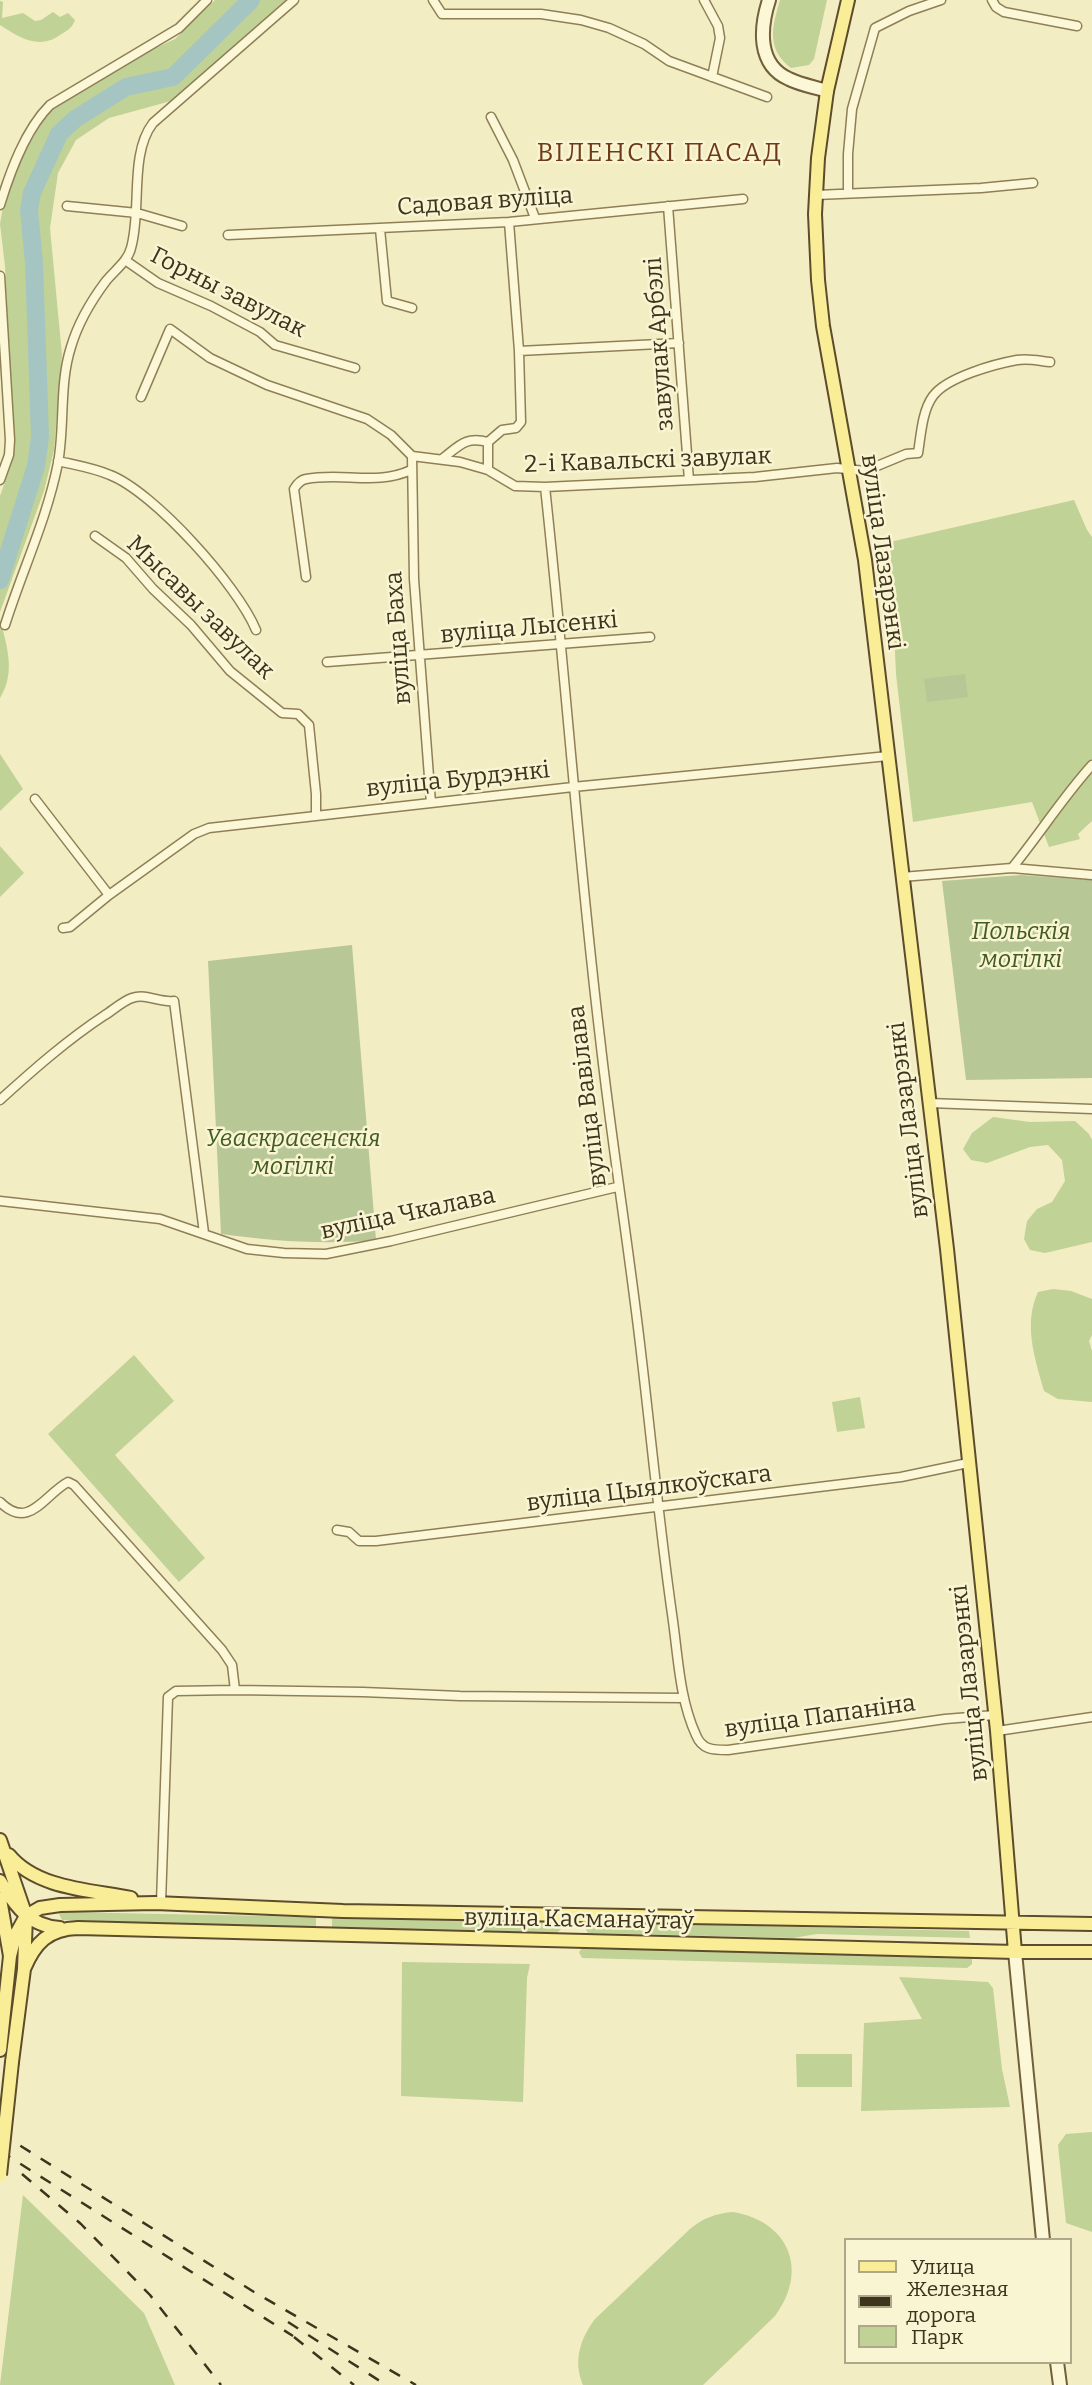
<!DOCTYPE html>
<meta charset="utf-8">
<style>
body{margin:0}
#map{position:relative;width:1092px;height:2385px;overflow:hidden;background:#f3edc3;font-family:Bitter,serif}
canvas{display:block}
.legend{position:absolute;left:844px;top:2238px;width:228px;height:126px;box-sizing:border-box;background:#f9f5d3;border:2px solid #aea78a;margin:0;padding:9px 12px;list-style:none;font-size:21px;color:#3e331d}
.legend li{display:flex;align-items:center;gap:14px;height:35px}
.legend b{width:35px;border:2px solid #aea78a}
</style>
<div id="map">
<canvas width="1092" height="2385"></canvas>
<ul class="legend">
<li><b style="height:9px;background:#faed97"></b>Улица</li>
<li><b style="height:9px;background:#3e331d"></b>Железная дорога</li>
<li><b style="height:19px;background:#c0d295"></b>Парк</li>
</ul>
</div>
<script>
const ctx = document.querySelector('canvas').getContext('2d');
ctx.lineJoin = 'round';
function paint(path, color) {
  ctx.fillStyle = color;
  ctx.fill(path, 'evenodd');
}
function trace(path, color, width, dash) {
  ctx.strokeStyle = color;
  ctx.lineWidth = width;
  ctx.lineCap = dash ? 'butt' : 'round';
  ctx.setLineDash(dash || []);
  ctx.stroke(path);
}
function drawText(font, color, halo, rows, align = 'center') {
  ctx.font = font + ' Bitter,serif';
  ctx.lineWidth = 5;
  ctx.setLineDash([]);
  ctx.textBaseline = 'middle';
  ctx.strokeStyle = halo;
  ctx.fillStyle = color;
  for (const [text, x, y, turn = 0] of rows) {
    ctx.save();
    ctx.translate(x, y);
    ctx.rotate((+turn || 0) * Math.PI / 180);
    ctx.textAlign = isNaN(turn) ? turn : align;
    if (halo) ctx.strokeText(text, 0, 0);
    ctx.fillText(text, 0, 0);
    ctx.restore();
  }
}
paint(new Path2D(`
 M215 0H287L171 101 109 118 76 140 58 173 50 228 62 355 54 450 44 491 0 612V496L14 456 5 266 0 224 5 195 29 144 49 111 130 60 175 39Z
 M780 0H827L814 59 809 65 791 68C766 49 772 27 780 0Z
 M0 1 3 2 2 18 23 13 35 21 41 20 53 12 60 17 68 13 75 20C72 28 68 30 60 35 39 50 20 38 0 25Z
 M1074 500 1087 530 1092 537V821L1078 834 1080 839 1049 847 1032 802 913 822 896 674 890 542Z
 M0 619C7 647 16 672 0 698Z
 M0 754 23 789 0 811Z
 M0 846 24 873 0 897Z
 M993 1117 1030 1122 1075 1121 1089 1134 1092 1140V1242L1045 1253 1030 1250 1024 1239 1027 1221 1037 1209 1052 1202 1065 1181 1062 1160 1048 1145 1030 1147 987 1163 971 1160 963 1149 972 1133Z
 M1053 1289 1071 1291 1092 1299V1335L1089 1341 1092 1351V1402L1058 1399 1044 1391C1035 1359 1023 1324 1038 1292Z
 M134 1355 174 1401 115 1455 205 1558 179 1582 48 1434Z
 M860 1397 865 1428 837 1432 832 1402Z
 M62 1912 316 1917V1927L62 1920 59 1914Z
 M332 1917 557 1922 561 1924V1929L557 1933 332 1927Z
 M589 1922 969 1931 970 1938 817 1934 793 1938 588 1933 585 1928Z
 M582 1948 972 1958V1964L967 1968 582 1958 579 1952Z
 M402 1962 530 1964 527 1978 523 2102 401 2096Z
 M899 1977 988 1982 993 1988 1002 2069 1010 2107 861 2111 864 2023 922 2019Z
 M796 2054H852V2087H797Z
 M1092 2132V2232L1066 2223 1058 2145 1066 2134Z
 M23 2195 144 2313 175 2385H0Z
 M732 2212C788 2220 810 2270 775 2316L703 2385H583C573 2361 580 2339 595 2319L690 2229C703 2218 715 2214 732 2212Z`), '#c0d295');
paint(new Path2D(`
 M965 674 968 697 927 702 924 679Z
 M1021 875 1092 880V1078L966 1080 942 881Z
 M352 945 376 1240C324 1245 273 1241 221 1234L208 961Z`), '#b7c795');
trace(new Path2D(`
 M0 580 36 466 40 437 34 263 29 210 32 193 59 134 75 119 126 87 173 77 251 0`), '#a5c5c2', 18);
const street = new Path2D(`
 M433 0 442 14H541L581 20 609 28 644 44 669 61 767 97
 M704 0 718 26 720 38 712 77
 M992 0 996 7 1004 12 1077 26
 M491 117 513 160 535 218
 M848 193V154L852 109 875 28 909 11 941 0
 M816 195 981 188 1033 183
 M0 205C10 172 25 130 50 105L179 28 207 0
 M67 206 137 213 182 226
 M668 206 689 480
 M380 229 387 301 412 308
 M228 235 509 222 743 199
 M125 260 158 283 211 306 260 332 275 345 355 368
 M0 276 10 440 9 455 0 480
 M519 351 679 343
 M141 397 170 329 210 358 267 385 367 419 391 435 412 456 460 462 488 470 515 486 545 487 755 477 837 468 865 471 906 454 918 453C921 435 922 411 933 396 947 377 995 364 1017 360 1028 358 1040 361 1050 362
 M488 442V470
 M412 456 414 579 431 803
 M442 459C459 446 465 436 488 442L502 430 516 428 521 422 519 351 509 222
 M58 461C75 465 94 468 110 475 154 492 238 586 256 630
 M545 487C565 670 578 855 600 1038 612 1146 630 1254 642 1361 652 1446 660 1530 672 1614 678 1654 679 1698 696 1735 702 1750 713 1750 728 1750L945 1719 995 1715
 M95 536 126 558 153 589 191 625 230 671 282 713 298 714 309 725 316 794V815
 M306 577 294 489C297 484 300 480 306 479 342 472 377 486 411 470
 M5 625C22 571 47 519 58 463 65 425 59 384 71 347 78 323 91 301 106 281 115 270 128 261 131 248 142 210 129 154 153 123L294 0
 M327 662 650 637
 M35 799 109 895
 M1012 868C1039 835 1063 797 1092 765
 M902 877 1012 868 1092 875
 M63 928 70 927 109 895 194 834 209 828 573 787 888 756
 M0 1100C33 1070 67 1040 105 1015 113 1010 123 1001 132 998 147 993 159 1003 174 1001L204 1233
 M929 1103 1092 1109
 M0 1201 160 1219 247 1249 284 1253 326 1254 391 1241 617 1187
 M0 1502C29 1531 44 1495 68 1482L74 1485 222 1650 232 1665 235 1690
 M337 1530 349 1532 359 1541H376L901 1477 968 1463
 M997 1731 1092 1717
 M161 1903 168 1697 176 1691 235 1690 363 1692 460 1696 684 1698`);
const secondary = new Path2D(`
 M769 0C760 28 757 65 789 79 801 85 815 87 827 91
 M1015 1952 1043 2240
 M1057 2362 1060 2385`);
const primary = new Path2D(`
 M848 0 827 91 818 158 815 214 818 280 823 326 865 560 947 1249 997 1731 1015 1952
 M0 1840 26 1916 24 1969 12 2062
 M9 1855C37 1889 91 1890 131 1898
 M0 1881C15 1906 29 1926 60 1928
 M0 1899 10 1956 0 2050
 M10 1956 15 1936 26 1916 40 1908 60 1905 155 1903 343 1911 1092 1924
 M24 1969C35 1943 48 1929 78 1928L1015 1952H1092`);
trace(street, '#8f7f57', 11);
trace(secondary, '#71603a', 16);
trace(primary, '#5d4c2c', 16);
trace(street, '#fcf8d7', 8);
trace(secondary, '#fcf8d7', 12);
trace(primary, '#faed97', 12);
trace(new Path2D(`
 M0 2133 254 2292 416 2385
 M0 2151 293 2336
 M22 2174 81 2224 150 2295 221 2385
 M288 2322 386 2385
 M294 2337 354 2385`), '#3e331d', 2.5, [12, 12]);
const primaryBridge = new Path2D(`
 M0 2175 12 2062`);
trace(primaryBridge, '#5d4c2c', 16, []);
trace(primaryBridge, '#faed97', 12);
drawText('24px', '#3e331d', '#f9f5d3', [
 ["Садовая вуліца",485,202,-4],
 ["Горны завулак",228,293,27],
 ["завулак Арбэлі",660,344,-94],
 ["2-і Кавальскі завулак",648,461,-2],
 ["вуліца Лазарэнкі",882,552,82],
 ["Мысавы завулак",200,608,44],
 ["вуліца Лысенкі",529,628,-5],
 ["вуліца Баха",399,638,-94],
 ["вуліца Бурдэнкі",458,780,-6],
 ["вуліца Вавілава",588,1096,-97],
 ["вуліца Лазарэнкі",909,1120,-97],
 ["вуліца Чкалава",408,1214,-12],
 ["вуліца Цыялкоўскага",649,1489,-7],
 ["вуліца Лазарэнкі",970,1683,-96],
 ["вуліца Папаніна",820,1717,-8],
 ["вуліца Касманаўтаў",579,1920,1]
]);
drawText('italic 24px', '#435c21', '#f9f5d3', [
 ["Польскія",1021,932],
 ["могілкі",1021,960],
 ["Уваскрасенскія",293,1139],
 ["могілкі",293,1167]
]);
ctx.letterSpacing = '2px';
drawText('26px', '#6f3a17', '#f9f5d3', [
 ["ВІЛЕНСКІ ПАСАД",660,154]
]);
ctx.letterSpacing = '0px';
</script>
